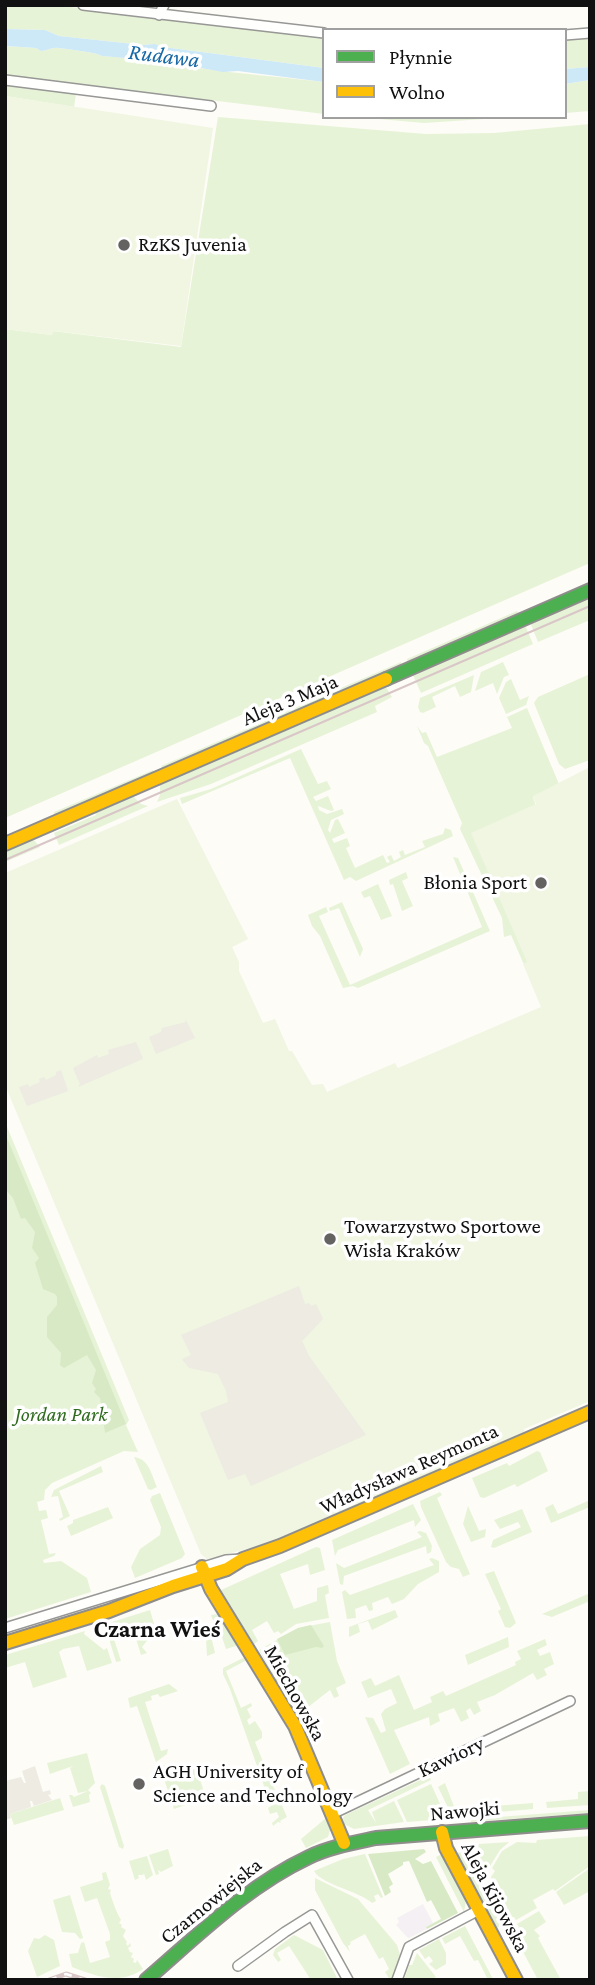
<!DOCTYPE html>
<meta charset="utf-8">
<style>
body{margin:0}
#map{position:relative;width:595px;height:1985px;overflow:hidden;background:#fdfcf7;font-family:"Crimson Pro",serif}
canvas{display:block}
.frame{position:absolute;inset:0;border:7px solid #111;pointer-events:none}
.legend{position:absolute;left:322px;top:28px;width:245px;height:91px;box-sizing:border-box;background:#fff;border:2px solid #a0a0a0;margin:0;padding:9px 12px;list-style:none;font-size:21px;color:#111}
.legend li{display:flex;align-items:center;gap:14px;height:35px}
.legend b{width:35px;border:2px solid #a0a0a0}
</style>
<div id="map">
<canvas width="595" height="1985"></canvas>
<div class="frame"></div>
<ul class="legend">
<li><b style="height:9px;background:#4caf50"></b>Płynnie</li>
<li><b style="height:9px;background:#ffc107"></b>Wolno</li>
</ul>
</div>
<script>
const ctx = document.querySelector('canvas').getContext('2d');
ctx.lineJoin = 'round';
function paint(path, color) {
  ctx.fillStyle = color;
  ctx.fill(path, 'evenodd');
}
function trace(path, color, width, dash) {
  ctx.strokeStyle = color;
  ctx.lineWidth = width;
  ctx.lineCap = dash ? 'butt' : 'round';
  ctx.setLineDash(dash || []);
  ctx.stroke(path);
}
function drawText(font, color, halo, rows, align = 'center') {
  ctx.font = font + ' "Crimson Pro",serif';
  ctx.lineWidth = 7;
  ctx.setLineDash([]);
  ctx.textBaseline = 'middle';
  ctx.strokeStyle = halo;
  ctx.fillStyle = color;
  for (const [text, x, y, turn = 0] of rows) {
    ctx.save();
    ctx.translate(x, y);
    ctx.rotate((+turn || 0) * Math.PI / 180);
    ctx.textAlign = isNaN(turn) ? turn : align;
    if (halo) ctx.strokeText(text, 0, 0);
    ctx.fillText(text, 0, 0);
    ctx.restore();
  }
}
paint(new Path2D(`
 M423 1904 433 1923 426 1927 427 1929 409 1938 407 1937 396 1925 399 1922 397 1918Z`), '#f5f0f3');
paint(new Path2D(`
 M5 5H54L324 37V68L163 47 155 44 143 45 59 36 45 30 5 29Z
 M590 36V67L565 69V39Z
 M5 46 36 48 41 51C47 51 52 47 58 48 67 49 95 52 102 56 142 58 181 66 221 71 254 75 290 78 324 82V114L5 75Z
 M590 80V111L565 113V84Z
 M5 83 76 94 74 107 5 96Z
 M218 117 426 134 494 133 590 124V563L5 818V329L52 335 53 331 181 347Z
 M356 117H514L424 123Z
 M590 597V620L538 642 530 622Z
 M517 611 520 614 408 663 407 659Z
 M525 625 533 644 421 693 412 673Z
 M401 662 402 665 163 770 161 766Z
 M503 662 509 675 504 677 497 694 493 683 475 691 481 672Z
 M590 674V760L565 769 559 764 534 703 538 697Z
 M474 675 471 692 460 697 455 686 432 697 436 707 423 713 420 712 418 707 420 698Z
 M511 679 520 700 529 696 526 705 506 714 499 698 506 682Z
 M384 686 386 687 392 697 375 706 377 712 211 784 157 802 160 795V783Z
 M527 708 559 784 533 797 535 803 527 962 525 967 511 935 504 937 502 918 460 829 462 823 428 746 424 743 417 726 422 733 426 732 437 757 512 728 507 717Z
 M301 749 318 784 327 781 331 789 313 797 316 801 328 796 334 810 331 811 318 806 319 810 327 814 342 809 344 814 331 820 328 830 330 833 335 820 338 819 345 833 332 839 334 843 347 838 350 846 346 848 355 868 383 855 387 863 390 862 387 857 391 855 394 861 401 857 399 852 403 850 405 855 425 847 422 841 443 834 445 828 451 830 453 836 356 881 350 877 344 880 290 758 182 804 180 798 211 789Z
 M153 770 154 774 54 817V812Z
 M132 795 141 804 148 806 59 845 54 833 96 815 95 812Z
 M33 839 40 847 5 862V850Z
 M453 857 458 858 490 931 358 988 353 986 343 988 320 936 312 926 308 915 326 907 328 912 319 916 350 985 482 927Z
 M406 872 408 878 402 881 413 906 402 911 393 884 390 885 389 880Z
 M378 884 392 916 381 920 370 896 364 898 361 892Z
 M342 902 363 949 360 957 339 908 330 911 329 908Z
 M5 1122 129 1420 126 1425 138 1452 124 1451 52 1483 45 1490 44 1500 37 1502 39 1511 46 1510 48 1518 41 1520 49 1554 56 1553 54 1556 43 1560 44 1563 61 1561 87 1578 91 1592 5 1619Z
 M537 1451 540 1452 548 1471 517 1487 515 1484 484 1498 480 1497 472 1478 507 1463 509 1466Z
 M134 1457C149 1459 151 1473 157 1487L151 1490 148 1489Z
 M101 1466 103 1472 59 1491 70 1516 60 1521 59 1519 63 1517 58 1496 51 1497 54 1490Z
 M440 1492 442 1495 437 1498 470 1574 463 1577 459 1569 451 1567 446 1562 421 1507 420 1501Z
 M160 1493 185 1554 182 1558 135 1578 131 1567 140 1549 160 1535 161 1527 150 1500 152 1496Z
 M590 1500V1507L551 1523 545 1508 553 1504 558 1514Z
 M413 1504 421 1520 415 1527 414 1520 338 1550 335 1556 332 1540Z
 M468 1506 479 1531 486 1529 485 1537 471 1542 463 1524Z
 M108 1507 113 1518 71 1536 67 1526 73 1523V1520Z
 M522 1509 532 1532 494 1548 491 1547 493 1540 521 1527 518 1522 500 1529 494 1520Z
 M420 1531 426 1533 432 1546 431 1552 427 1554 426 1546 344 1576 343 1585 340 1584 336 1563 344 1568 422 1537 417 1532Z
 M316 1547 320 1548 325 1570 310 1575 308 1564 280 1574 294 1609 317 1601V1588L328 1585 329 1593 325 1595 329 1618 296 1624 281 1634 278 1631 274 1633 267 1621 252 1630 258 1641 254 1644 221 1590Z
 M432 1558 439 1561V1572L418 1584 404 1599 392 1604 388 1597 372 1603 373 1610 369 1611 366 1605 355 1609 356 1618 347 1619 342 1592 345 1590 350 1595 434 1565 429 1559Z
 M494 1571 516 1623 510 1628 505 1627 498 1611 501 1609 485 1574Z
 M590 1593V1601L552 1617 542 1614Z
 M150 1610 155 1627 151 1625 153 1631 150 1633V1637L142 1647 147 1653 141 1655 133 1629 113 1636 121 1661 116 1662 110 1642 109 1623Z
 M395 1610 398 1617 372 1630 368 1621 358 1624 360 1632 349 1637V1627Z
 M218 1614 239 1645 226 1649 222 1637 212 1640 215 1653 207 1656 206 1639 210 1638 208 1632 216 1628 211 1615Z
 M330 1622 337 1661 346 1683 336 1688 339 1696 334 1698 330 1690 303 1711 290 1691 284 1695 259 1650 298 1628Z
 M85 1631 84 1634 104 1650 107 1648 112 1663 87 1671 79 1646 63 1649 59 1652 67 1677 33 1688 25 1662 5 1668V1655Z
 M508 1637 509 1647 468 1665 465 1655Z
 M545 1639 547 1645 537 1650 540 1656 550 1652 554 1664 544 1669 547 1675 537 1680 533 1673 495 1695 477 1702 481 1711 474 1715 470 1708 466 1711 469 1718 461 1722 454 1708 438 1714 440 1721 430 1726 429 1717 394 1730 410 1764 390 1774 365 1717 373 1718 381 1733 386 1731 381 1714 385 1709 397 1703 391 1689 368 1698 361 1682 371 1678 375 1686 399 1675 414 1710 432 1702 430 1697 443 1691 446 1696 516 1665 515 1662 521 1659 517 1651Z
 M245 1657 247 1660 226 1671 241 1708 251 1703 252 1706 247 1709 251 1717 247 1720 249 1725 255 1721 262 1732V1738L255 1742 276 1793 286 1789 289 1797 280 1801 287 1817 280 1821 281 1823 278 1822 273 1826 272 1823 279 1817 277 1812 270 1814 268 1808 271 1806 230 1689 223 1674V1668Z
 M169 1684 178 1691 160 1697 158 1694 151 1696 152 1700 145 1702 161 1751 168 1749 167 1754 156 1762 137 1706 130 1708 128 1698Z
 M87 1753 95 1783 88 1790 91 1793 89 1795 90 1802 73 1807 69 1795H72L74 1797 88 1791 78 1793 70 1768 73 1766 50 1774 47 1763Z
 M195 1764 206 1798 174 1809 160 1767 166 1765 168 1772Z
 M429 1776 431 1780 368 1810 376 1823 372 1812 394 1801 404 1822 354 1829 344 1824 343 1818 345 1815Z
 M445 1783 455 1809 533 1803V1809L452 1816 438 1787Z
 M102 1784 105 1786 124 1846 123 1849 119 1847 100 1787Z
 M431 1784 447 1819 407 1822 397 1800Z
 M590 1791V1805L547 1808 546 1802 578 1799V1792Z
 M60 1798 64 1810 14 1825 10 1814Z
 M590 1810V1813L471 1822 472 1819Z
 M326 1818 330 1830 328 1837 306 1848 301 1839Z
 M590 1836V1866L555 1891 553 1889 533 1900 537 1908 516 1920 514 1917 505 1918 489 1886 492 1885 491 1877 495 1871 492 1868 502 1851 517 1842 536 1843 537 1840Z
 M509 1842 500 1850 484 1876 469 1846 476 1845 478 1847 479 1844Z
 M168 1849 173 1866 161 1872 158 1870 159 1874 156 1875 149 1855Z
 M464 1852 502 1924 496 1929 456 1853Z
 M365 1854 383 1897 381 1898 378 1894 374 1896 376 1901 372 1903C359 1891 322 1885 314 1871L343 1859Z
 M442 1854 466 1901 464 1912 436 1857Z
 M147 1856 153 1875 146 1880 144 1873 143 1875H138L139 1878 135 1880 129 1861Z
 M590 1868V1891L564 1905 556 1892Z
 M106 1872 110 1885 108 1889 111 1890 110 1893C113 1902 116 1912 121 1920L119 1923 122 1925 121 1927 126 1930 123 1936 127 1942 126 1944 128 1946 130 1943 131 1946 128 1948 130 1952 133 1953 131 1957 134 1959 133 1962 136 1963 137 1960 143 1969C120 1985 98 1977 72 1967L69 1954 78 1953 81 1943 84 1942 90 1963 110 1957 105 1942 110 1940V1934L97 1898 85 1902 80 1887 103 1880 102 1873Z
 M315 1878 358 1899 397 1945 400 1955 393 1980H390L385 1972 389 1969 383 1957 379 1959 365 1934 350 1942 351 1944 348 1946 350 1952 343 1943 315 1890Z
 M70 1895 83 1938 80 1939 75 1933 62 1932 53 1900Z
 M539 1911 546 1922 534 1930 540 1936 538 1938 561 1980H538L513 1933 519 1927 517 1924Z
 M465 1926 493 1979 488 1980 478 1960 474 1961 460 1936 445 1944 442 1938Z
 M45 1935 54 1940 60 1966 37 1977 28 1951 34 1938 39 1939Z
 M294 1935 323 1950 338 1980H311L289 1946 277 1953 281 1960 278 1962 273 1955 275 1949Z
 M439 1939 446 1953V1964L436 1970 429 1964 433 1961 429 1956 425 1959 419 1950Z
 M417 1953 436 1977 430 1980H404L409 1965H412Z`), '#e7f3d7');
paint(new Path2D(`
 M5 1133 126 1424 105 1433 100 1398 94 1392 96 1389 92 1383 96 1370 87 1355 64 1368 60 1365 61 1353 47 1337V1317L57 1305V1297L55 1294 43 1289 35 1263 39 1258 32 1248 35 1232 25 1218 21 1219 13 1198 5 1189Z
 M311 1625 324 1646 322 1648 316 1647 285 1655 277 1639 298 1628Z
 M424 1849 426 1852 415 1859 423 1864 431 1861 458 1913 427 1929 426 1927 441 1919 431 1900 427 1902 409 1861 403 1862V1865L388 1874 393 1884 389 1887 391 1892 385 1896 368 1854Z`), '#d8eac5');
paint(new Path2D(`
 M5 96 213 128 181 346 54 331 52 335 5 329Z
 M590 767V1401L524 1429V1433L275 1542 207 1559 201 1554 5 1085V873L177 799 248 939 232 947 239 962V971L263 1023 275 1019 289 1051H292L312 1085 323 1084 327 1092 395 1063 398 1068 541 1007 523 964 527 962 471 833 536 804 533 796Z`), '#f0f6e1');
paint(new Path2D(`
 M185 1018 195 1038 156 1054 149 1037 161 1032 162 1028 186 1022Z
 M136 1042 143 1059 78 1087 80 1084 73 1068 97 1055 98 1058 109 1054 108 1050Z
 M61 1070 68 1091 27 1106 19 1087 28 1084 29 1087 40 1082 39 1079 44 1077 46 1080 56 1075V1072Z
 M299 1286 305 1304 309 1303 311 1306 316 1304 323 1319 302 1341 309 1356 366 1435 251 1486 245 1474 228 1480 200 1413 228 1402 226 1391 218 1374 189 1368 182 1359 191 1355 181 1335Z
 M35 1766 43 1792 50 1790 51 1794 48 1795 52 1800 34 1806 32 1801H30L31 1807 10 1814 11 1818 5 1820 7 1801 5 1781 21 1777 24 1783H26L22 1771Z`), '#edebe2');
paint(new Path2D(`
 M5 29 45 30 59 36 143 45 155 44 163 47 324 68V82L238 71 223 72 162 61 102 56C95 52 67 49 58 48 52 47 47 51 41 51L36 48 6 46Z
 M590 67V80L565 84V69Z`), '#cde8f7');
const street = new Path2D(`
 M83 5 324 33
 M159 15 164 5
 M565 35 590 33
 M5 80 211 106
 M5 1628 226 1560 241 1559
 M332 1814 570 1701
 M238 1966 285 1932 312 1915 348 1980
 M397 1980 409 1947 479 1910`);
const fast = new Path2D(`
 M386 679 590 590
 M146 1980C197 1936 247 1886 309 1857 330 1847 353 1843 376 1838L590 1821`);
const slow = new Path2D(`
 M5 844 386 679
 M202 1567 211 1589 295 1726 344 1843
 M5 1643 109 1611 173 1586 227 1569 243 1559 280 1546 590 1412
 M442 1832 446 1848 516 1980`);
trace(street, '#979795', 12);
trace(fast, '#8e8d8b', 16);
trace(slow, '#8e8d8b', 16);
trace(street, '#fffffe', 9);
trace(fast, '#4caf50', 12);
trace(slow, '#ffc107', 12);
trace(new Path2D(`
 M5 860 590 606`), '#d9c6c7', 2);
const rail = new Path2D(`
 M49 1980 66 1974 85 1980`);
trace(rail, '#d9c6c7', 5);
trace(rail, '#fff', 2.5, [8]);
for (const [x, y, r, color] of [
 [124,245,7,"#646362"],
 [541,883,7,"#646362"],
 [330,1239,7,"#646362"],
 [139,1784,7,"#646362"]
]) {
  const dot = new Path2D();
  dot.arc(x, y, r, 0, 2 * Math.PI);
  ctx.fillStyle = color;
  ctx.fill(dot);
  trace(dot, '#fff', 2.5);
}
drawText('21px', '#111', '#fff', [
 ["RzKS Juvenia",138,245],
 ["Błonia Sport",527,883,"right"],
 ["Towarzystwo Sportowe",344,1227],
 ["Wisła Kraków",344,1251],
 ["AGH University of",153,1772],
 ["Science and Technology",153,1796]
], 'left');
drawText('21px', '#111', '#fff', [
 ["Aleja 3 Maja",290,700,-23],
 ["Władysława Reymonta",409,1469,-24],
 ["Miechowska",295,1693,61],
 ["Kawiory",451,1757,-25],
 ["Nawojki",465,1811,-5],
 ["Aleja Kijowska",495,1897,62],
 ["Czarnowiejska",211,1901,-39]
]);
drawText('italic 21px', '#2f6b1f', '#fff', [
 ["Jordan Park",61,1415]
]);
drawText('italic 23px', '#1768a6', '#fff', [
 ["Rudawa",164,56,7]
]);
drawText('bold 24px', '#111', '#fff', [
 ["Czarna Wieś",157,1630]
]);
</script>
